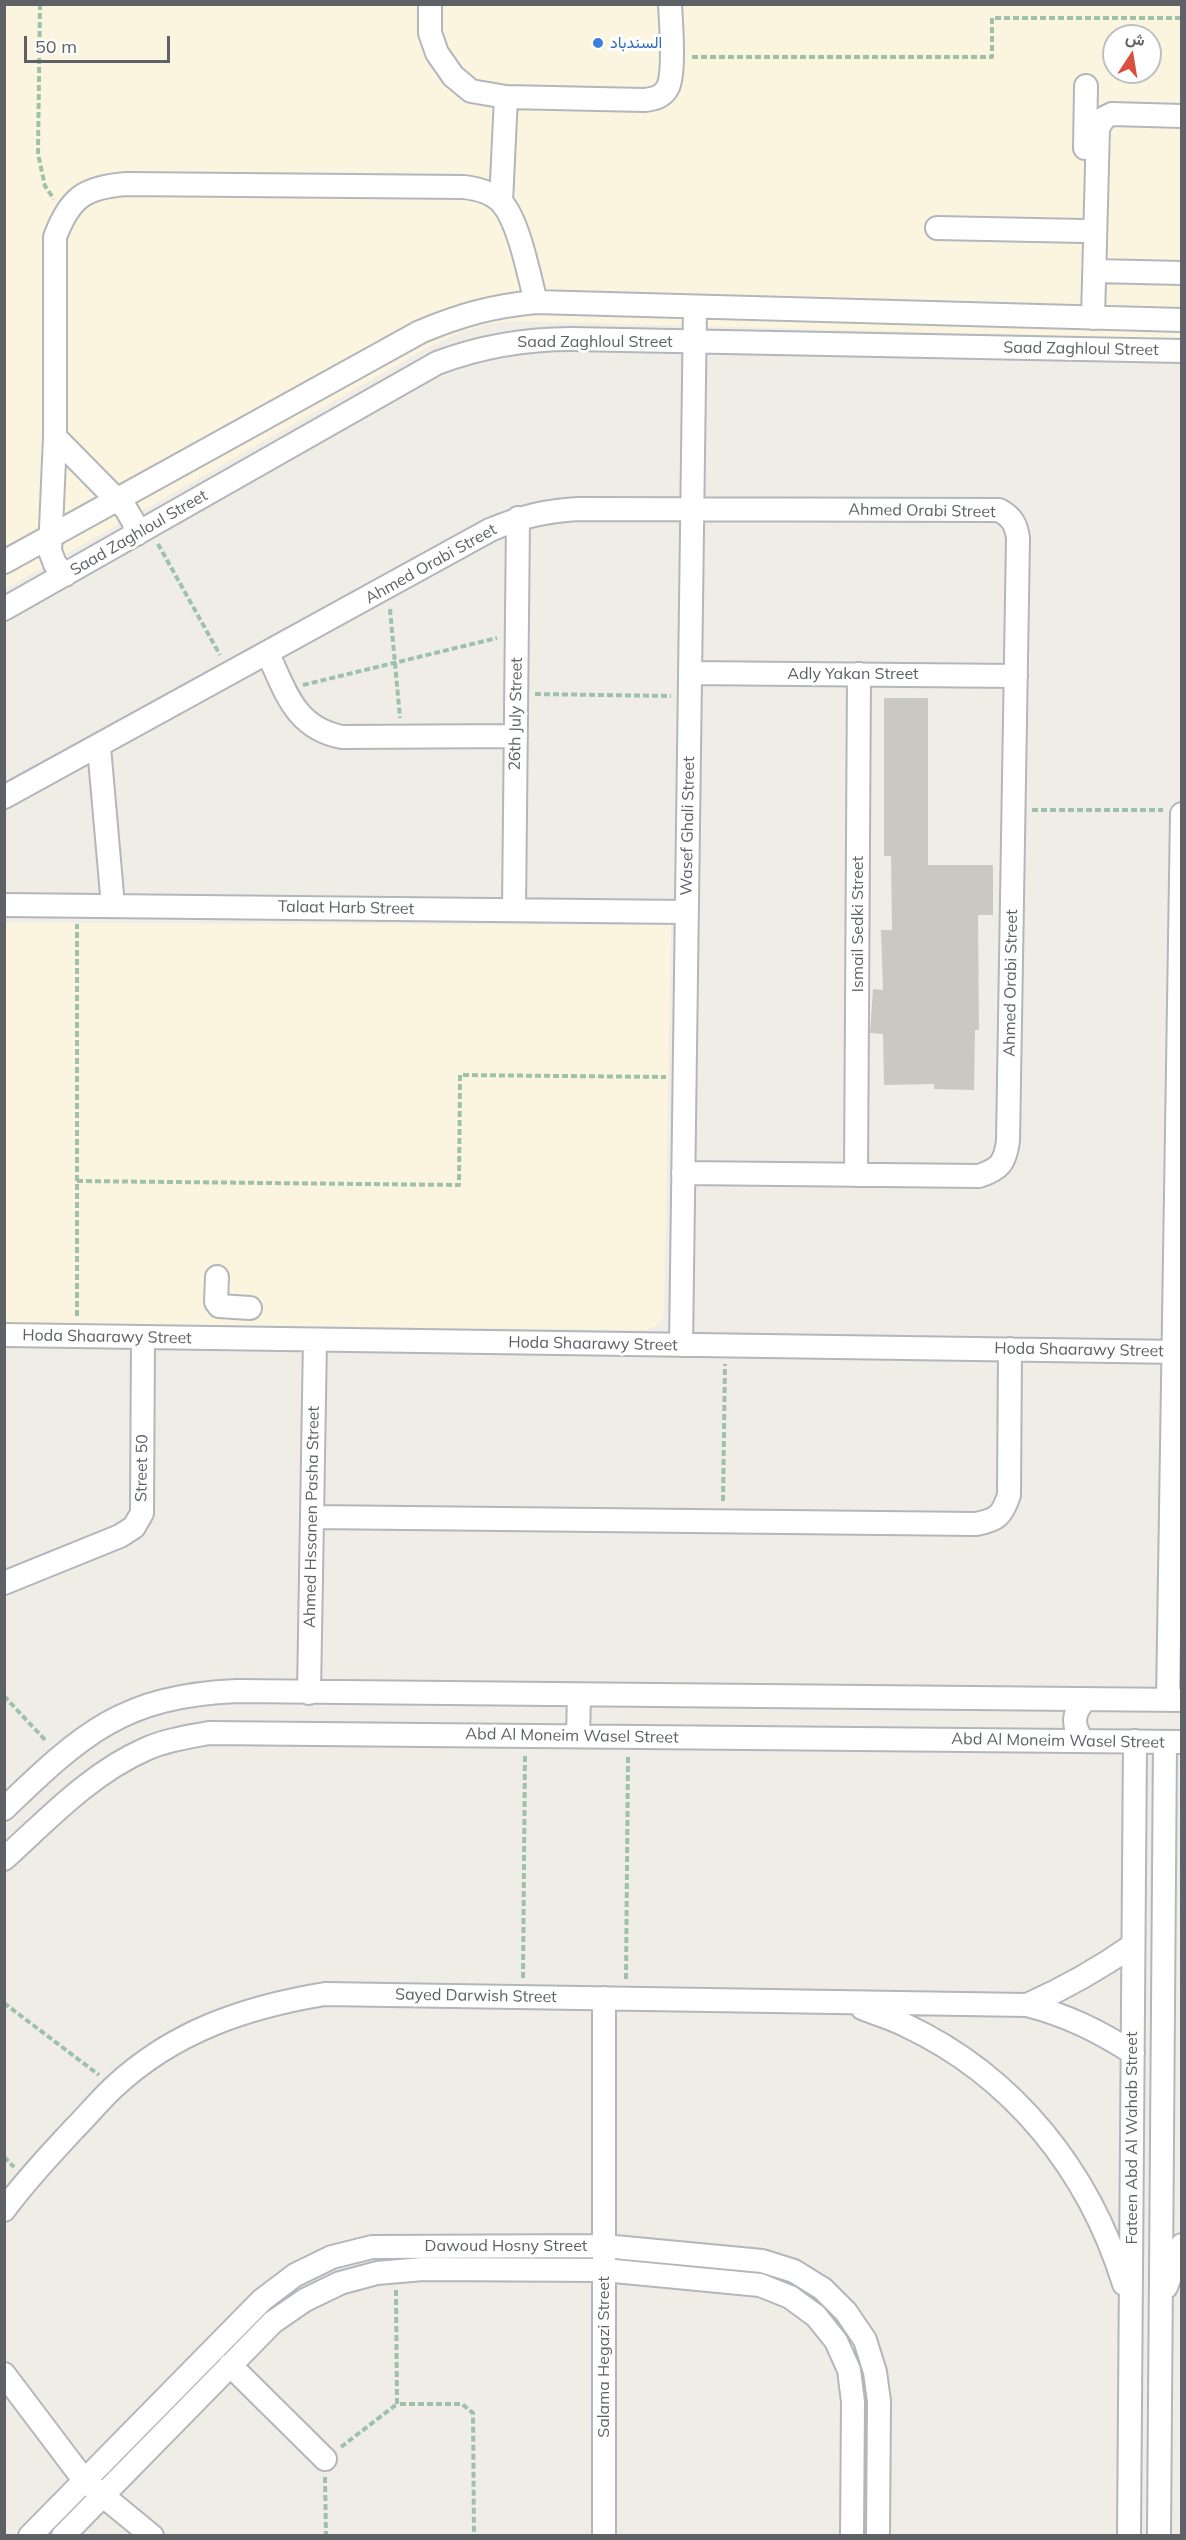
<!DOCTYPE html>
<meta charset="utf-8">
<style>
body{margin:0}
#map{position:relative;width:1186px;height:2540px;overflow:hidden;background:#efede6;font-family:Mulish,Vazirmatn,sans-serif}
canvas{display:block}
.frame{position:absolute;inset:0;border:6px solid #5e6165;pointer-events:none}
.north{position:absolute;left:1102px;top:24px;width:60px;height:60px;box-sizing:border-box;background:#fff;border:2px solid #bfc0c1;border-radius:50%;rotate:12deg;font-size:16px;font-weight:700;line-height:24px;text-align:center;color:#5e6165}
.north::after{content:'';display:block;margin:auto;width:21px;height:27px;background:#d95042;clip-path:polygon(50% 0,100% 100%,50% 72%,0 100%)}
.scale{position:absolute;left:24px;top:36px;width:146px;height:27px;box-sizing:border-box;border:3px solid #5e6165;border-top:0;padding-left:8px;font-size:18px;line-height:21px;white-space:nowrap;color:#5e6165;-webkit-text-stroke:4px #fff;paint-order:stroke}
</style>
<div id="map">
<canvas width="1186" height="2540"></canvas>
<div class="frame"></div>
<div class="north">ش</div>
<div class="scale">50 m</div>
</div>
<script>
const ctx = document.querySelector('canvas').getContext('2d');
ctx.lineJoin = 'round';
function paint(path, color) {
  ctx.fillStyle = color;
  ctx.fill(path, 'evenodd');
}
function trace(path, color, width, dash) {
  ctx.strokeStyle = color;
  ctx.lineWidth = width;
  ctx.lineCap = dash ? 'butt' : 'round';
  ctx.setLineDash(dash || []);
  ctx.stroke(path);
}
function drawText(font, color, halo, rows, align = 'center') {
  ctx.font = font + ' Mulish,Vazirmatn,sans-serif';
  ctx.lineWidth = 6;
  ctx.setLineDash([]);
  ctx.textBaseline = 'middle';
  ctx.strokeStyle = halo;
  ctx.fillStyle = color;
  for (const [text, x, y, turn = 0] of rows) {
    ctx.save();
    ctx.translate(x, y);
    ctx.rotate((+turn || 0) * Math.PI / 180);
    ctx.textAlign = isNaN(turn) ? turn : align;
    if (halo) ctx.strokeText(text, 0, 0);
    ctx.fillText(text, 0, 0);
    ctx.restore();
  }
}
paint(new Path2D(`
 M5 5H1181V339L512 321 488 324 464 331 430 346 5 589ZM1114 36H1150V72H1114Z
 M5 923 671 925 664 1310 662 1319 656 1326 647 1330 5 1323Z`), '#fbf5df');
paint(new Path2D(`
 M884 698H928V865H993V915H978L979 1030H975L974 1090 934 1089V1084L884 1085 883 1034 870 1033 873 989 883 990 881 930H892L891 856H884Z`), '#cac8c3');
const minor = new Path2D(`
 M430 4V33L437 53 453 76 471 91 506 97
 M1085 148 1086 86
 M501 202 506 97 644 100C654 99 663 97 668 87 675 71 671 24 670 4
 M937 228 1084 231
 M1095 271 1182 273
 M1093 318 1098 128 1104 118 1112 114 1182 116
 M55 437 126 509 133 521 137 534
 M4 562 420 332C460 315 493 306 536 302L1182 320
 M65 575 55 564 50 551 55 437V237C70 197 85 187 127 184L464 187C478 189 492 192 502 203 519 222 529 276 536 302
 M4 609 437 363C482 346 524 339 572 339L1182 351
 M268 654C286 692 295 728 342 737L516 736
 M690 673 1016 676
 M99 747 113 906
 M4 797 490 530C521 517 544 511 578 509L999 510C1012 517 1016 524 1018 538L1008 1141C1005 1163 1000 1169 979 1176L683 1173
 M4 905 687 912
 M514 910 518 518
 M856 1175 859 674
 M217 1277 216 1302 219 1306 250 1308
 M4 1335 1182 1352
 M681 1345 695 307
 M312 1517 976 1524C997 1520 1002 1516 1009 1495L1010 1349
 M4 1583 120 1536 134 1527 142 1513 143 1337
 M309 1693 315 1340
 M1168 1700 1182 814
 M578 1736 579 1695
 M1083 1741C1072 1725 1072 1714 1085 1700
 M4 1809C83 1733 123 1696 237 1691L1182 1700
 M4 1859C48 1819 91 1773 146 1749 166 1740 188 1737 209 1733L1182 1742
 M1027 2005C1065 1988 1099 1969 1133 1945
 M862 2008C876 2014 891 2018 905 2025 1014 2076 1089 2171 1124 2284
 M4 2210C25 2181 49 2156 73 2130 87 2116 100 2100 114 2087 174 2031 246 2007 325 1994L1027 2005C1068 2016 1097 2030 1133 2053
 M1166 2287 1182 2245
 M230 2365 325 2459
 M4 2374 84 2480 152 2536
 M30 2536 262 2300 295 2275 332 2257 372 2247 604 2246 762 2261 794 2271 823 2289 846 2312 865 2340 875 2372 879 2401 878 2536
 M63 2536 273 2322 305 2300 340 2283 377 2273 423 2269 604 2270 760 2285 790 2297 816 2316 836 2341 849 2370 853 2402 852 2536
 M604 2536V1998
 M1129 2536 1135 1741
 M1159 2536 1165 1742`);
trace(minor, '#b3b6ba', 26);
trace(new Path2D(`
 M40 4 38 154 45 186 54 199
 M692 57H992V18H1182
 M158 544 220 655
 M390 609 400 718
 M303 685 497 638
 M535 694 671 696
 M1032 810H1163
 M77 1181 459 1185 460 1075 666 1077
 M77 1316V924
 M723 1501 725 1364
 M4 1696 47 1742
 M523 1978 525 1754
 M626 1979 628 1755
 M4 2003 99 2075
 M4 2157 14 2167
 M396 2290 397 2404H462L473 2413 474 2536
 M341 2447 397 2404
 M325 2477 326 2536`), '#9ec2a9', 4, [6, 3]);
trace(minor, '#fff', 22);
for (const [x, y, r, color] of [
 [598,43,6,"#3f7fe0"]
]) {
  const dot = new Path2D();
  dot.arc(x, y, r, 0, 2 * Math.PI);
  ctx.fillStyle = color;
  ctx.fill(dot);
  trace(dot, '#fff', 2);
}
drawText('16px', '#366cbe', '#fff', [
 ["السندباد",610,43]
], 'left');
drawText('16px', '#5e6165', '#fff', [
 ["Saad Zaghloul Street",595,342],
 ["Saad Zaghloul Street",1081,349,1],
 ["Ahmed Orabi Street",922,511,1],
 ["Saad Zaghloul Street",139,533,-30],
 ["Ahmed Orabi Street",431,564,-29],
 ["Adly Yakan Street",853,674],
 ["26th July Street",516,714,-89],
 ["Wasef Ghali Street",688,826,-89],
 ["Talaat Harb Street",346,908,1],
 ["Ismail Sedki Street",858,924,-90],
 ["Ahmed Orabi Street",1011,983,-89],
 ["Hoda Shaarawy Street",107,1337,1],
 ["Hoda Shaarawy Street",593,1344,1],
 ["Hoda Shaarawy Street",1079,1350,1],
 ["Street 50",142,1468,-89],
 ["Ahmed Hssanen Pasha Street",312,1517,-89],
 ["Abd Al Moneim Wasel Street",572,1736,1],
 ["Abd Al Moneim Wasel Street",1058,1741,1],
 ["Sayed Darwish Street",476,1996,1],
 ["Fateen Abd Al Wahab Street",1132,2138,-90],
 ["Dawoud Hosny Street",506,2246],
 ["Salama Hegazi Street",604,2357,-90]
]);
</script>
